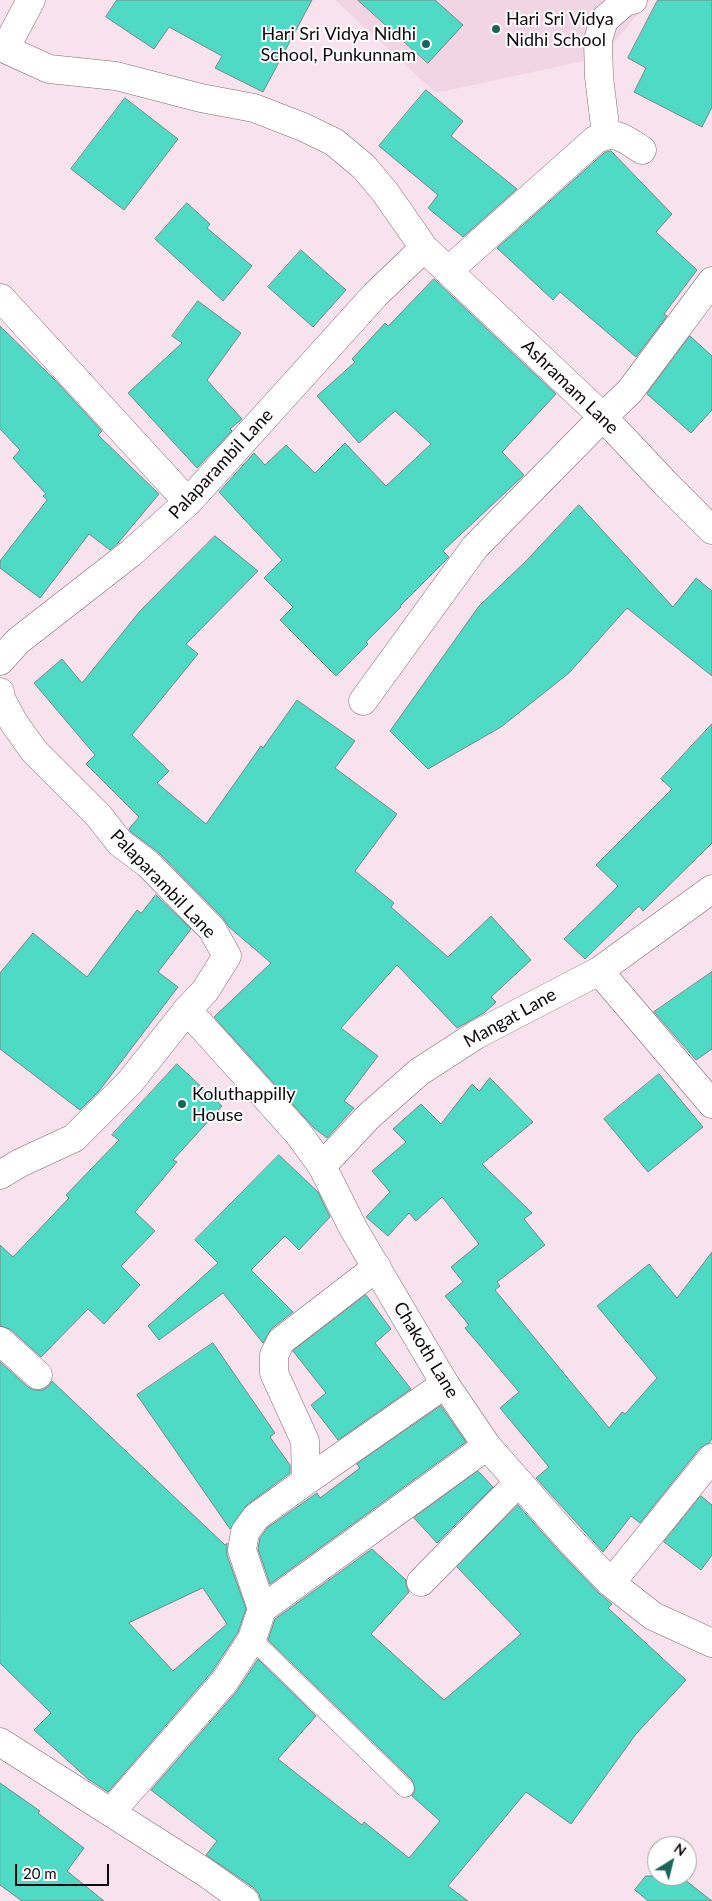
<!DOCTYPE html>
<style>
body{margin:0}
#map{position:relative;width:712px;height:1901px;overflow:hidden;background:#f8e2ee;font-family:Lato,sans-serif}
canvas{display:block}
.north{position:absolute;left:647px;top:1836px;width:50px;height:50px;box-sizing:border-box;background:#fff;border:1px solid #9f9d9e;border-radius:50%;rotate:36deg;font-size:14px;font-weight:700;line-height:20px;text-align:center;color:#10090d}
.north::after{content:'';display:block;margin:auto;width:18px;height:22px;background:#1a645a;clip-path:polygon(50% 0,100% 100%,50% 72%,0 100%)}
.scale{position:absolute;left:15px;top:1864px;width:94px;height:22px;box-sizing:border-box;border:2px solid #10090d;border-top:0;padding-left:6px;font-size:15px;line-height:18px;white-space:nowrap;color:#10090d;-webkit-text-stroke:4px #fff;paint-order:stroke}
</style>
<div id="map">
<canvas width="712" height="1901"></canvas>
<div class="north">N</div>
<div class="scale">20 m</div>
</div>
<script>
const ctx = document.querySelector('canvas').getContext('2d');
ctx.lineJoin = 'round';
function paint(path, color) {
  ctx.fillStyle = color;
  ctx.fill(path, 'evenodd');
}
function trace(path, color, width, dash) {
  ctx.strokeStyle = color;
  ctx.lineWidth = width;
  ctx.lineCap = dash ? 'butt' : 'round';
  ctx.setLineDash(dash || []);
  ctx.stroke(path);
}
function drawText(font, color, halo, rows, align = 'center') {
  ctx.font = font + ' Lato,sans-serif';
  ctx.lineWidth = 4;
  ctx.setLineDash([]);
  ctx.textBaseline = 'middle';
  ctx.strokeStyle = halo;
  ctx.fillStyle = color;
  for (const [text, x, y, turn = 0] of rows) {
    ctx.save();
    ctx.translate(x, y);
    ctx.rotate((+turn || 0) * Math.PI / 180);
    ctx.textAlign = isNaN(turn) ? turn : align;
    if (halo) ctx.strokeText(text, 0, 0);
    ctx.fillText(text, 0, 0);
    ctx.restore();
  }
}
paint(new Path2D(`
 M335 0H650L602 57 436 93Z`), '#f1d5e5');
const building = new Path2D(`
 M117 0H312L263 92 215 68 222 56 169 27 154 49 106 17Z
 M358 0H435L463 25 428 63Z
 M658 0H712V107L702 127 634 92 646 68 628 58Z
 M426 90 463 121 451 136 517 189 463 237 428 208 438 195 379 146Z
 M125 98 178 139 124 210 71 169Z
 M611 151 672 214 656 232 697 270 664 314 667 316 636 357 560 292 553 300 497 248 604 153Z
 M187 203 210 224 207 228 252 266 223 301 155 239Z
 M301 250 346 290 313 327 268 287Z
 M434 279 556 394 502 452 524 475 443 551 449 557 400 606 401 607 366 642 368 644 336 676 280 620 293 607 264 578 282 560 219 492 254 453 265 465 286 445 315 473 345 443 386 486 431 444 395 411 359 443 317 396 355 362 352 359 385 323 388 326Z
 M198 301 241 333 207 380 242 419 230 429 232 431 197 468 128 393 182 343 172 336Z
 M0 326 56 381 102 431 98 435 159 494 118 543 110 550 89 534 40 598 0 568V561L47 500 43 496 46 494 13 458 20 450 0 429Z
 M690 336 712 356V410L691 433 647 394Z
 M579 505 673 607 696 578 712 591V676L627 608 569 673 501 727 428 769 390 731 479 606 526 561Z
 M215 536 258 571 186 644 198 654 132 735 169 771 157 783 206 824 261 746 263 748 297 700 355 741 335 768 397 814 355 871 394 903 391 907 448 957 491 916 531 960 491 997 496 1002 484 1013 457 1028 397 965 341 1028 378 1056 344 1101 354 1108 327 1138 314 1128 214 1017 271 963 229 927 223 918 159 853 131 832 129 829 139 817 86 764 95 755 34 683 62 659 82 683 140 611Z
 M712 724V843L643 911 639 906 585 959 564 939 618 886 596 865 672 789 661 779Z
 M156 895 191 929 158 972 178 987 99 1091 80 1110 0 1049V973L33 933 87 977 137 910 141 913Z
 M712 972V1049L696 1060 654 1012Z
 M177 1064 222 1106 173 1160 177 1162 135 1212 155 1231 121 1266 140 1285 104 1324 88 1309 41 1357 10 1329 0 1326V1245L13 1257 69 1198 66 1195 119 1140 112 1135Z
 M659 1074 703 1127 648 1172 604 1119Z
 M490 1078 533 1122 482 1164 532 1213 524 1219 545 1245 497 1282 500 1286 495 1290 609 1428 622 1412 625 1414 657 1378 597 1306 649 1264 677 1298 712 1252V1439L709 1443 700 1448 640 1523 631 1516 603 1552 536 1478 549 1467 500 1408 519 1392 465 1328 469 1325 445 1296 463 1282 451 1267 479 1244 442 1197 416 1221 409 1213 388 1236 366 1217 390 1192 372 1171 406 1142 393 1129 421 1104 441 1124 472 1084 479 1091Z
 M279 1155 318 1192 330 1217 299 1250 285 1236 251 1270 293 1312 271 1329 263 1343 223 1293 159 1340 148 1326 218 1263 195 1240Z
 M366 1295 391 1329 375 1343 411 1389 338 1440 311 1405 326 1393 293 1351Z
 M213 1343 275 1433 270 1437 290 1465V1473L247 1505 230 1529 137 1395Z
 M0 1362 28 1387 34 1390H43L49 1386 52 1381 225 1545 227 1543V1555L246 1609 238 1632 212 1672 108 1792 88 1779 34 1730 51 1713 0 1663ZM203 1588 227 1624 173 1671 129 1623Z
 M441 1406 466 1442 270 1584 258 1549 260 1538 267 1528 317 1493 320 1498 360 1468 357 1464Z
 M478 1471 493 1487 437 1543 414 1518Z
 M701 1496 712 1505V1555L701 1570 664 1542Z
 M518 1505 557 1549 600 1594 612 1604 608 1608 686 1680 636 1734 571 1824 526 1792 448 1886 468 1901H261L259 1894 254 1888 206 1855 217 1841 151 1790 237 1691 258 1659 316 1716 278 1759 362 1825 364 1822 409 1858 440 1821 412 1796 415 1790 412 1780 268 1640 275 1619 372 1549 406 1580V1586L409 1592 371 1634 444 1700 521 1634 457 1567Z
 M0 1783 40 1811 38 1813 84 1848 67 1871 104 1901H22L0 1885Z
 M646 1876H680L712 1901H648L635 1890Z`);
paint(building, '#4fdac6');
trace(building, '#728a85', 1);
const lane = new Path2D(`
 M252 1639 405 1788`);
const street = new Path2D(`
 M0 45 5 49 49 69 116 76 201 98 254 108 303 127 334 142 364 167 385 192 424 248 603 417 666 484 712 530
 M5 49 31 0
 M606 134 599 77 598 40 604 20 627 0H633
 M448 271 595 140C615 129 625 139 642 150
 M1 298 188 502
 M0 661 18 641 131 553 188 502 375 295 424 248
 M0 692 1 699 14 723 34 751 98 815 120 843 148 864 212 929 227 956 205 991 187 1010
 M363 701 475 547 603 417 630 391 712 281
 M599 971 712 1104
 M322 1166 369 1116 419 1072 476 1035 599 971 712 889
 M0 1341 38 1375
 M306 1481 445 1384
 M421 1582 519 1482
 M611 1583 712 1458
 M262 1609 487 1446
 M111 1812 225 1681 252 1639 262 1609 242 1550 245 1532 256 1517 306 1481 305 1441 274 1373V1355L281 1341 377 1267`);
const secondary = new Path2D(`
 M0 1175 20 1163 74 1138 130 1082 187 1010 298 1133 322 1166 353 1228 445 1384 487 1446 568 1538 611 1583 653 1616 712 1643
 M0 1742 206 1873 245 1901`);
trace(lane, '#7c6a74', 19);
trace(street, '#7c6a74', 29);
trace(secondary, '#7c6a74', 29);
trace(lane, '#fff', 18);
trace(street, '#fff', 28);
trace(secondary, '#fff', 28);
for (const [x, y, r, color] of [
 [496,29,5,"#1a645a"],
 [426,44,5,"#1a645a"],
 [182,1104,5,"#1a645a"]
]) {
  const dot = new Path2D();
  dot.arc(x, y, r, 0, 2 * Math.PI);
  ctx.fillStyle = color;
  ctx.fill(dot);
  trace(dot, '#fff', 2);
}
drawText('18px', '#10090d', '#fff', [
 ["Hari Sri Vidya",506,19],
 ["Nidhi School",506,40],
 ["Hari Sri Vidya Nidhi",416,34,"right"],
 ["School, Punkunnam",416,55,"right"],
 ["Koluthappilly",192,1094],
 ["House",192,1115]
], 'left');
drawText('18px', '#10090d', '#fff', [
 ["Ashramam Lane",570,387,44],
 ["Palaparambil Lane",221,464,-47],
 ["Palaparambil Lane",163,884,46],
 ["Mangat Lane",510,1018,-29],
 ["Chakoth Lane",426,1350,59]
]);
</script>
